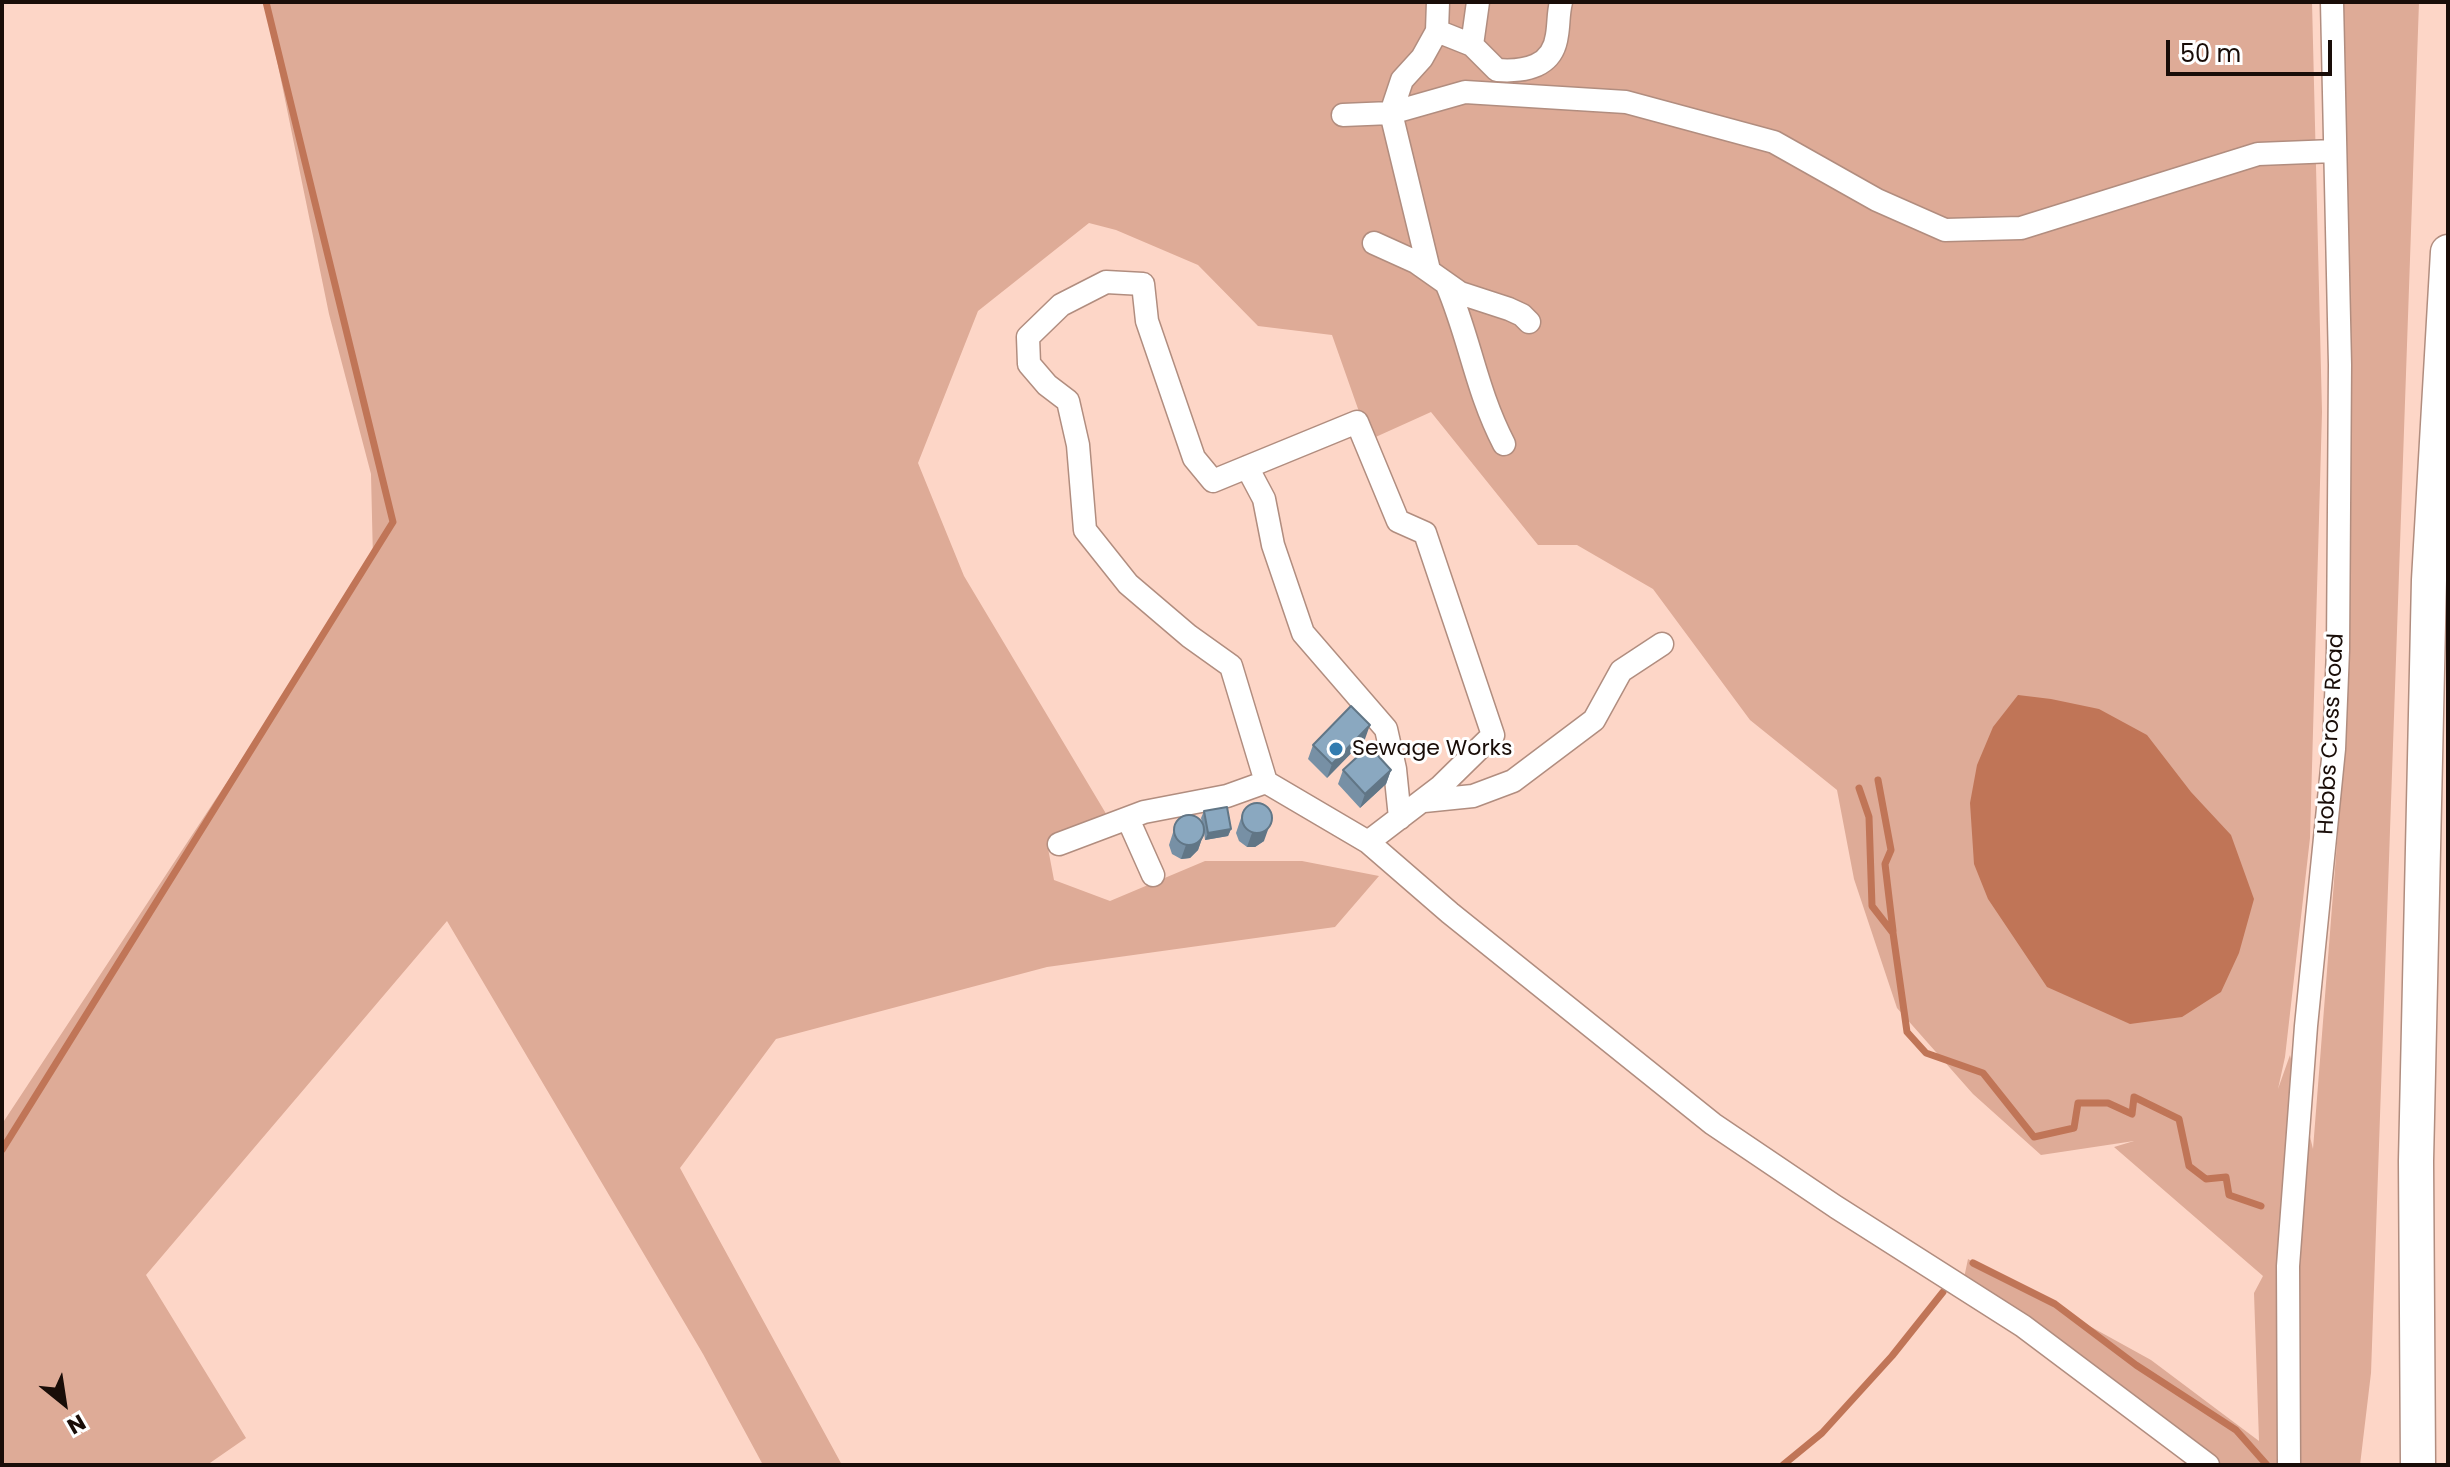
<!DOCTYPE html>
<style>
body{margin:0}
#map{position:relative;width:2450px;height:1467px;overflow:hidden;background:#fdd6c7;font-family:Poppins,sans-serif}
canvas{display:block}
.frame{position:absolute;inset:0;border:4px solid #190d08;pointer-events:none}
.north{position:absolute;left:24px;top:1363px;width:80px;height:80px;-webkit-text-stroke:6px #fff;paint-order:stroke;rotate:150deg;font-size:22px;font-weight:700;line-height:32px;text-align:center;color:#190d08}
.north::after{content:'';display:block;margin:auto;width:28px;height:36px;background:#190d08;clip-path:polygon(50% 0,100% 100%,50% 72%,0 100%)}
.scale{position:absolute;left:2166px;top:40px;width:166px;height:36px;box-sizing:border-box;border:4px solid #190d08;border-top:0;padding-left:10px;font-size:24px;line-height:28px;white-space:nowrap;color:#190d08;-webkit-text-stroke:6px #fff;paint-order:stroke}
</style>
<div id="map">
<canvas width="2450" height="1467"></canvas>
<div class="frame"></div>
<div class="north">N</div>
<div class="scale">50 m</div>
</div>
<script>
const ctx = document.querySelector('canvas').getContext('2d');
ctx.lineJoin = 'round';
function paint(path, color) {
  ctx.fillStyle = color;
  ctx.fill(path, 'evenodd');
}
function trace(path, color, width, dash) {
  ctx.strokeStyle = color;
  ctx.lineWidth = width;
  ctx.lineCap = dash ? 'butt' : 'round';
  ctx.setLineDash(dash || []);
  ctx.stroke(path);
}
function drawText(font, color, halo, rows, align = 'center') {
  ctx.font = font + ' Poppins,sans-serif';
  ctx.lineWidth = 6;
  ctx.setLineDash([]);
  ctx.textBaseline = 'middle';
  ctx.strokeStyle = halo;
  ctx.fillStyle = color;
  for (const [text, x, y, turn = 0] of rows) {
    ctx.save();
    ctx.translate(x, y);
    ctx.rotate((+turn || 0) * Math.PI / 180);
    ctx.textAlign = isNaN(turn) ? turn : align;
    if (halo) ctx.strokeText(text, 0, 0);
    ctx.fillText(text, 0, 0);
    ctx.restore();
  }
}
paint(new Path2D(`
 M265 2H2312L2322 412 2310 838 2285 1057 2278 1089 2290 1055 2313 1149 2344 754 2339 2H2419L2371 1373 2360 1465H2217L1964 1278 1968 1259 2151 1360 2259 1441 2254 1293 2263 1276 2114 1147 2134 1141 2041 1155 1973 1094 1897 1008 1854 879 1837 790 1750 720 1653 589 1577 545H1538L1431 412 1369 440 1332 335 1258 326 1198 265 1116 230 1089 223 978 311 918 463 964 576 1108 817 1047 843 1054 880 1110 901 1205 861H1302L1379 876 1335 927 1047 967 776 1039 680 1168 842 1465H763L703 1354 447 921 146 1275 246 1438 207 1465H2V1124L373 560 371 474 329 314Z`), '#deab97');
paint(new Path2D(`
 M2018 695 2051 699 2099 709 2147 735 2191 792 2231 835 2254 899 2239 953 2221 992 2182 1017 2130 1024 2047 987 1988 899 1974 864 1970 803 1977 765 1993 727Z`), '#c07557');
trace(new Path2D(`
 M1878 780 1891 850 1885 864 1893 931
 M1859 788 1869 817 1872 906 1893 933 1907 1032 1926 1053 1983 1073 2034 1137 2074 1128 2078 1103H2108L2132 1114 2134 1097 2179 1119 2189 1166 2206 1179 2226 1177 2229 1195 2261 1206
 M2 1150 393 522 266 2
 M1973 1263 2055 1304 2136 1365 2236 1430 2267 1465
 M1783 1465 1822 1433 1892 1356 1943 1292`), '#c07557', 7);
const minor = new Path2D(`
 M1437 31 1472 45 1497 70C1525 72 1553 67 1557 35 1559 23 1558 14 1561 2
 M1472 45 1478 2
 M1343 115 1391 113 1465 92 1626 102 1774 142 1877 200 1945 230 2021 228 2258 154 2334 151
 M1374 243 1416 262 1460 293 1509 309 1522 315 1529 322
 M1429 270 1391 113 1402 80 1422 58 1437 31 1438 2
 M1447 285C1470 339 1476 390 1504 444
 M1247 467 1264 499 1273 545 1303 633 1386 729 1395 769 1400 818
 M1424 801 1473 796 1513 781 1594 720 1621 671 1662 644
 M1128 819 1153 875
 M1368 842 1440 787 1493 735 1425 533 1398 521 1357 422 1213 481 1194 458 1147 321 1143 284 1106 282 1061 305 1028 337 1029 364 1047 385 1068 401 1078 445 1085 530 1128 584 1189 636 1231 666 1266 782 1368 842 1450 913 1713 1124 1836 1207 2023 1326 2208 1465
 M1059 844 1144 812 1227 796 1266 782
 M2289 1465 2288 1266 2306 1026 2334 749 2338 650 2340 365 2332 2`);
const highway = new Path2D(`
 M2418 1465 2416 1161 2429 580 2448 252`);
trace(minor, '#b18d7f', 25);
trace(highway, '#b18d7f', 37);
trace(minor, '#fff', 22);
trace(highway, '#fff', 34);
paint(new Path2D(`
 M1365 739 1327 778 1308 759 1313 745Z
 M1343 770H1391L1386 784 1360 808 1338 784Z
 M1244 809 1264 841 1255 847H1247L1239 841 1236 833Z
 M1204 811 1231 829 1228 836 1205 840 1204 832 1198 850 1190 858 1181 859 1172 854 1169 845 1177 820 1202 822 1201 818Z`), '#7790a5');
paint(new Path2D(`
 M1370 725 1365 739 1327 778 1332 764Z
 M1391 770 1386 784 1360 808 1365 794Z
 M1269 827 1264 841 1255 847H1247L1252 833Z
 M1231 829 1228 836 1205 840 1208 833Z
 M1203 836 1198 850 1190 858 1181 859 1186 845Z`), '#617686');
const building = new Path2D(`
 M1351 706 1370 725 1332 764 1313 745Z
 M1369 746 1391 770 1365 794 1343 770Z
 M1242 818a15 15 0 1 1 30 0a15 15 0 1 1-30 0Z
 M1227 807 1231 829 1208 833 1204 811Z
 M1174 830a15 15 0 1 1 30 0a15 15 0 1 1-30 0Z`);
paint(building, '#8aa8c0');
trace(building, '#617686', 2);
for (const [x, y, r, color] of [
 [1336,749,8,"#337cb0"]
]) {
  const dot = new Path2D();
  dot.arc(x, y, r, 0, 2 * Math.PI);
  ctx.fillStyle = color;
  ctx.fill(dot);
  trace(dot, '#fff', 3);
}
drawText('22px', '#190d08', '#fff', [
 ["Hobbs Cross Road",2332,734,-87]
]);
drawText('22px', '#190d08', '#fff', [
 ["Sewage Works",1352,749]
], 'left');
</script>
